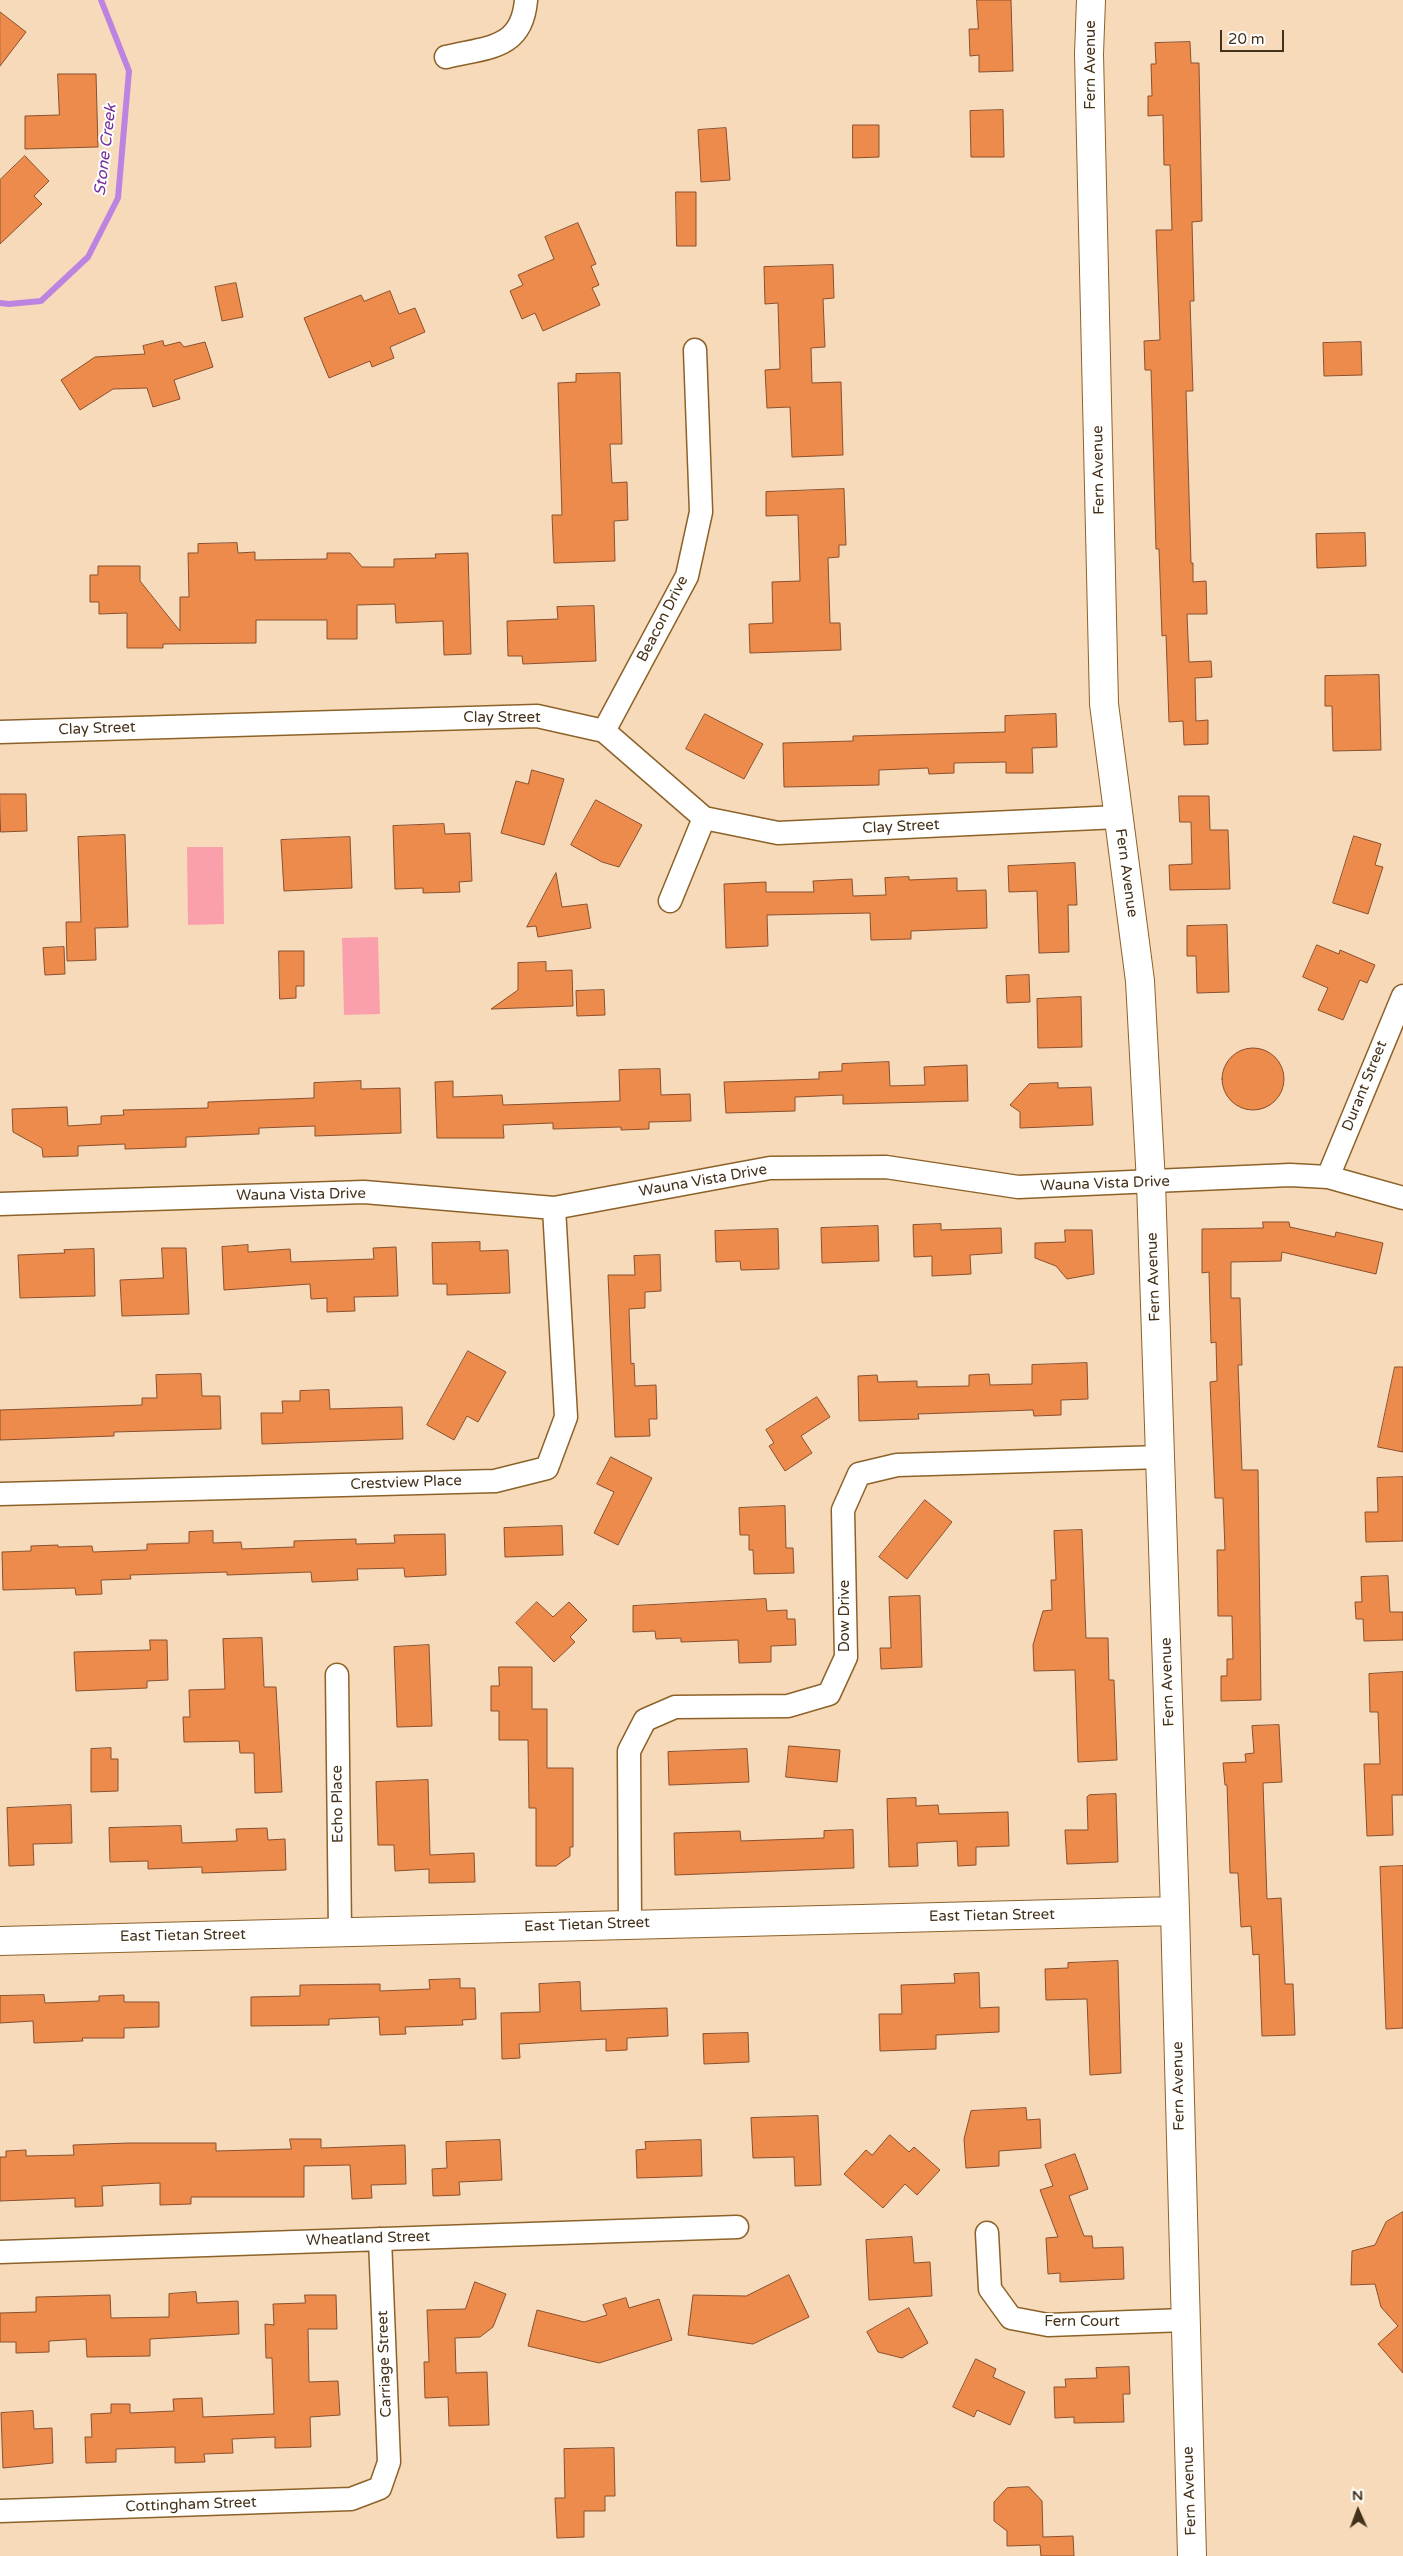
<!DOCTYPE html>
<style>
body{margin:0}
#map{position:relative;width:1403px;height:2556px;overflow:hidden;background:#f7dab9;font-family:"Varela Round",sans-serif}
canvas{display:block}
.north{position:absolute;left:1333px;top:2486px;width:50px;height:50px;-webkit-text-stroke:4px #fff;paint-order:stroke;rotate:358deg;font-size:14px;font-weight:700;line-height:20px;text-align:center;color:#44311a}
.north::after{content:'';display:block;margin:auto;width:18px;height:22px;background:#44311a;clip-path:polygon(50% 0,100% 100%,50% 72%,0 100%)}
.scale{position:absolute;left:1220px;top:30px;width:64px;height:22px;box-sizing:border-box;border:2px solid #44311a;border-top:0;padding-left:6px;font-size:15px;line-height:18px;white-space:nowrap;color:#44311a;-webkit-text-stroke:4px #fff;paint-order:stroke}
</style>
<div id="map">
<canvas width="1403" height="2556"></canvas>
<div class="north">N</div>
<div class="scale">20 m</div>
</div>
<script>
const ctx = document.querySelector('canvas').getContext('2d');
ctx.lineJoin = 'round';
function paint(path, color) {
  ctx.fillStyle = color;
  ctx.fill(path, 'evenodd');
}
function trace(path, color, width, dash) {
  ctx.strokeStyle = color;
  ctx.lineWidth = width;
  ctx.lineCap = dash ? 'butt' : 'round';
  ctx.setLineDash(dash || []);
  ctx.stroke(path);
}
function drawText(font, color, halo, rows, align = 'center') {
  ctx.font = font + ' "Varela Round",sans-serif';
  ctx.lineWidth = 4;
  ctx.setLineDash([]);
  ctx.textBaseline = 'middle';
  ctx.strokeStyle = halo;
  ctx.fillStyle = color;
  for (const [text, x, y, turn = 0] of rows) {
    ctx.save();
    ctx.translate(x, y);
    ctx.rotate((+turn || 0) * Math.PI / 180);
    ctx.textAlign = isNaN(turn) ? turn : align;
    if (halo) ctx.strokeText(text, 0, 0);
    ctx.fillText(text, 0, 0);
    ctx.restore();
  }
}
paint(new Path2D(`
 M187 847H223L224 924 188 925Z
 M378 937 380 1014 344 1015 342 938Z`), '#faa0ac');
trace(new Path2D(`
 M0 303 9 304 41 301 88 257 118 198 129 71 101 0`), '#bc84e0', 6);
const building = new Path2D(`
 M977 0H1011L1013 71 979 72V55L970 56 969 29H978Z
 M0 12 26 32 0 66Z
 M1190 42 1191 63H1199L1202 221 1192 222 1194 301H1190L1193 391H1186L1191 563H1193V582L1206 581 1207 614H1187L1189 662 1211 661 1212 677 1195 678 1196 721 1208 720V744L1184 745 1183 721 1169 722 1166 635 1162 636 1159 549H1156L1151 370H1145L1144 341 1160 340 1156 230H1172L1170 165H1164L1163 115 1148 116V96H1152L1151 64H1156L1155 43Z
 M58 74H96L98 147 25 149V116L59 115Z
 M1003 110 1004 157H971L970 111Z
 M853 125H879V157L853 158Z
 M726 128 730 180 701 182 698 130Z
 M25 156 49 181 34 196 42 204 0 244V180Z
 M676 192H696V246H677Z
 M578 223 596 264 591 266 599 285 592 288 600 305 543 331 535 313 522 319 510 291 523 285 518 275 554 259 545 237Z
 M833 265 834 298 823 299 825 347 811 348 812 383 841 382 843 455 792 457 790 407 767 408 765 370 780 369 778 303 765 304 764 267Z
 M236 283 243 317 222 321 215 287Z
 M390 291 399 314 415 308 425 332 390 347 394 358 372 367 370 361 329 378 304 318 361 295 364 301Z
 M163 341 164 346 180 342 184 347 205 342 213 367 174 380 180 399 153 407 147 388 113 389 80 410 61 380 95 357 145 354 143 346Z
 M1361 342 1362 375 1324 376 1323 343Z
 M620 373 622 444H610L612 483 627 482 628 520 614 521 615 561 554 563 552 515H562L558 383 576 382V374Z
 M844 489 846 545H839V557L828 558 830 623H840L841 650 750 653 749 624 773 623 772 582 800 581 798 515 766 516V492Z
 M1365 533 1366 566 1317 568 1316 534Z
 M237 543 238 553 255 552V560L327 559V553H350L362 567H394V559L436 558 435 554 468 553 471 654 444 655 443 621 396 623 395 604 357 605V639H327V620H256V643L163 644V648H127V613L99 614V602H90V575H98V566H140V581L180 631V597H189L188 553H198V544Z
 M594 606 596 661 523 664 522 656H508L507 621 558 619 557 607Z
 M1379 675 1381 750 1333 751 1332 706H1325V676Z
 M705 714 763 744 744 779 686 749Z
 M1056 714 1057 747 1032 748 1033 773H1006V762L954 763V773L929 774 928 768 879 770V785L784 787 783 743 853 741V736L1005 732V716Z
 M532 770 564 779 544 845 501 833 516 781 528 784Z
 M0 794H26L27 831 1 832Z
 M1179 796H1209L1210 830H1228L1230 889 1170 890 1169 865 1192 864 1191 822H1180Z
 M596 800 642 825 619 867 602 862 571 845Z
 M444 824 445 834 470 833 472 881 459 882 460 892 423 893V888L395 889 393 826Z
 M125 835 128 927 95 928 96 960 67 961 66 922H81L78 837Z
 M1354 836 1381 844 1375 865 1383 867 1368 914 1333 903Z
 M350 837 352 888 284 891 281 840Z
 M1075 863 1077 905H1068L1069 952 1039 953 1037 891 1009 892 1008 866Z
 M556 873 562 907 587 904 591 928 538 937 536 926 527 927Z
 M909 877V880L957 878V891L986 890 987 928 911 931V939L871 940 870 913 767 915 768 946 726 948 724 884 766 882V892H814L813 881 852 879 853 896 886 895 885 878Z
 M1227 925 1229 992 1197 993 1196 956H1187V926Z
 M1317 945 1339 954 1340 950 1375 965 1367 983 1360 980 1343 1020 1318 1010 1328 988 1303 977Z
 M64 947 65 974 45 975 43 948Z
 M279 951H304V986H296V998L280 999Z
 M546 962V971L572 970 573 1006 491 1009 518 990V963Z
 M1029 975 1030 1002 1007 1003 1006 976Z
 M604 990 605 1015 577 1016 576 991Z
 M1081 997 1082 1047 1038 1048 1037 999Z
 M1222 1079a31 31 0 1 1 62 0a31 31 0 1 1-62 0Z
 M889 1062 890 1086 925 1085 924 1067 967 1065 968 1101 843 1104V1095L795 1097V1111L726 1113 724 1082 819 1079V1072L842 1071V1064Z
 M660 1069 661 1095 690 1094 691 1121 649 1122V1129L621 1130V1127L553 1129V1123L503 1125 504 1138H437L435 1082 453 1081V1097L502 1095 503 1105 620 1101 619 1070Z
 M361 1081V1089L400 1088 401 1133 315 1136V1126L259 1128V1134L186 1137V1147L125 1149V1144L78 1146V1156L43 1157 42 1148 13 1132 12 1109 67 1107 68 1126 101 1124V1116L124 1115 123 1110 208 1108V1102L314 1098V1083Z
 M1058 1083V1088L1091 1087 1093 1125 1020 1128V1112L1010 1105 1029 1084Z
 M1263 1222H1289L1290 1227 1335 1237 1336 1232 1383 1243 1376 1274 1282 1252 1281 1261 1231 1262V1298H1240L1242 1365H1238L1242 1470H1258L1261 1700 1221 1701V1676H1227V1659H1233L1232 1616H1218L1217 1550H1225L1223 1498H1215L1210 1382 1217 1381 1216 1342 1211 1343 1209 1272 1202 1273V1229L1263 1228Z
 M941 1224V1230L1001 1228 1002 1253 970 1255 971 1274 932 1276V1256L914 1257 913 1225Z
 M878 1226 879 1261 822 1263 821 1228Z
 M778 1229 779 1269 741 1270 740 1261 716 1262 715 1231Z
 M1065 1230H1092L1094 1274 1067 1279 1056 1266 1035 1258V1243L1065 1242Z
 M480 1242V1251L508 1250 510 1293 447 1295V1284H433L432 1243Z
 M248 1245V1252L290 1249 291 1262 374 1259 373 1248 396 1247 398 1296 354 1297 355 1311 327 1312V1298L311 1299 310 1284 224 1290 222 1247Z
 M162 1248H186L189 1314 122 1316 120 1280 163 1278Z
 M94 1249 95 1296 20 1298 18 1255 65 1253 64 1250Z
 M660 1255 661 1291 645 1292V1308L629 1309 631 1364 634 1363 635 1386 656 1385 657 1419H649L650 1436 615 1437 608 1275H635L634 1256Z
 M468 1351 506 1372 478 1422 467 1416 454 1440 427 1425Z
 M1087 1363 1088 1399 1061 1400V1415L1034 1416 1033 1410 918 1414 919 1419 859 1421 858 1376 877 1375 878 1382 917 1381V1387L969 1386V1375L989 1374 990 1385 1032 1384V1365Z
 M1395 1367H1403V1452L1378 1447Z
 M201 1374 202 1396H220L221 1429 114 1432V1436L0 1440V1410L142 1405V1398H157L156 1375Z
 M329 1390 330 1409 402 1407 403 1439 262 1444 261 1413H283L282 1401H300V1391Z
 M817 1397 830 1417 801 1436 812 1453 785 1471 769 1446 774 1443 766 1430Z
 M611 1457 652 1478 618 1545 594 1533 614 1492 597 1484Z
 M1403 1477V1541L1366 1542 1365 1512H1378L1377 1478Z
 M925 1500 952 1522 907 1579 879 1557Z
 M785 1506 786 1548H793L794 1573 754 1574 753 1550H749V1535H740L739 1508Z
 M562 1526 563 1555 505 1557 504 1528Z
 M1082 1530 1086 1638H1108L1109 1680H1114L1117 1760 1078 1762 1075 1670 1034 1671 1033 1645 1043 1611 1052 1610 1051 1580H1056L1054 1531Z
 M213 1531V1543L241 1542 242 1549 294 1547V1541L356 1539V1544L395 1543 394 1535 445 1534 446 1575 405 1577 404 1568 357 1569 358 1580 312 1582 311 1572 227 1575V1572L130 1575 131 1579 101 1580 102 1594 76 1595 75 1588 3 1590 2 1552 31 1551V1546L58 1545V1547L92 1546 93 1552 147 1550V1544L189 1543V1532Z
 M1388 1576 1390 1612H1403V1640L1364 1641 1363 1619H1356L1355 1602H1362L1361 1577Z
 M920 1596 922 1667 881 1669 880 1648H891L889 1597Z
 M766 1599 767 1611 787 1610V1619H795L796 1645 771 1646V1662L739 1663 738 1640 681 1642V1638L656 1639 655 1631 633 1632V1606Z
 M537 1602 553 1617 569 1602 587 1620 570 1637 575 1642 554 1662 516 1623Z
 M262 1638 264 1687H276L282 1792 255 1793 254 1753H240L239 1741 184 1742 183 1717H190L189 1690 225 1689 223 1639Z
 M150 1640H167L168 1680 147 1681V1688L76 1691 74 1652 150 1650Z
 M429 1645 432 1726 397 1727 394 1647Z
 M499 1667H532V1709H547V1768H573V1847H570V1856L556 1866H536V1808H529L528 1740H499V1711H491V1686H499Z
 M1403 1672V1795H1392L1393 1835 1367 1836 1364 1764H1380L1378 1712H1370L1369 1674Z
 M1279 1725 1282 1782 1263 1783 1267 1899 1281 1898 1285 1984H1293L1295 2035 1262 2036 1259 1954 1253 1955 1251 1926 1241 1927 1238 1873H1230L1227 1785H1225L1223 1763 1246 1762 1245 1754 1254 1753 1252 1726Z
 M789 1746 840 1750 837 1782 786 1777Z
 M111 1748V1759H118V1791L91 1792V1749Z
 M747 1749 749 1782 669 1785 668 1752Z
 M428 1780 430 1855 474 1853 475 1882 429 1883V1869L395 1871 394 1845H378L376 1782Z
 M1116 1794 1118 1862 1067 1864 1065 1830H1088L1087 1797 1089 1795Z
 M916 1798V1806L938 1805 939 1814 1008 1812 1009 1846 976 1847V1865L958 1866 957 1841 917 1843 918 1866 889 1867 887 1799Z
 M71 1805 72 1843 33 1844 34 1865 9 1866 7 1808Z
 M181 1826 182 1843 237 1841 236 1829 267 1828 268 1840 285 1839 286 1870 202 1873V1867L148 1869V1861L110 1862 109 1828Z
 M853 1830 854 1868 675 1875 674 1833 740 1831 741 1841 824 1838V1831Z
 M1403 1866V2028L1386 2029 1380 1867Z
 M1118 1961 1121 2073 1090 2075 1087 1999 1046 2000 1045 1969 1068 1968V1963Z
 M979 1973 980 2008 999 2007V2032L936 2035V2049L880 2051 879 2014H902L901 1985 955 1983 954 1974Z
 M460 1979V1988H475L476 2019 462 2020 463 2025 405 2027 406 2034 380 2035 379 2017 329 2019V2025L251 2026V1997L300 1996V1985L380 1984V1991L430 1989 429 1980Z
 M580 1982 581 2011 667 2008 668 2036 627 2038V2050L606 2051V2039L519 2044 520 2058 502 2059 501 2013 540 2012 539 1984Z
 M44 1995 45 2003 99 2001V1996L124 1995V2002H159V2027L124 2028V2038H82L83 2041 34 2043 33 2021 0 2023V1996Z
 M748 2033 749 2062 704 2064 703 2034Z
 M1026 2108 1027 2120 1040 2119 1041 2148 999 2151V2166L966 2168 964 2139 971 2111Z
 M818 2116 821 2185 795 2186 794 2157 753 2158 751 2118Z
 M890 2135 909 2152 914 2147 940 2170 917 2195 905 2184 883 2208 844 2174 866 2150 872 2155Z
 M290 2139H321V2148L405 2145 406 2184 371 2185 372 2198 352 2199 350 2165 304 2166V2197H191V2204L160 2205V2183L102 2186 103 2206 75 2207V2198L0 2201V2157H6V2151L26 2150V2156L74 2155 73 2145 129 2143H216V2151L291 2149Z
 M500 2140 502 2180 459 2182 460 2195 433 2196 432 2169 447 2168 446 2142Z
 M701 2140 702 2176 637 2178 636 2150 646 2149 645 2142Z
 M1075 2154 1088 2189 1069 2196 1084 2236H1092L1093 2248 1123 2247 1124 2279 1060 2282V2273L1048 2274 1046 2238 1058 2237 1040 2190 1053 2186 1045 2165Z
 M1403 2212V2373L1378 2344 1398 2326 1381 2307 1375 2284 1351 2285 1352 2251 1375 2245 1386 2222Z
 M912 2237 914 2263 930 2262 932 2296 869 2300 866 2240Z
 M789 2275 809 2317 753 2344 688 2335 693 2295 746 2296Z
 M475 2282 506 2294 493 2327 480 2337 455 2338 456 2373 487 2372 489 2425 449 2426 448 2397 425 2398 424 2362H429L427 2310 465 2309Z
 M196 2292 197 2303 238 2301 239 2334 150 2339V2356L87 2357 86 2339 49 2341V2352L16 2353V2342H0V2313L36 2312V2297L110 2295 111 2318 169 2317V2294Z
 M305 2295H336L337 2329H308L309 2382 338 2381 340 2415 310 2417 311 2447 275 2448V2437L232 2439 233 2453 204 2454 205 2462 175 2463V2447L116 2449V2462L86 2463 85 2437H92L91 2414 111 2413V2404H130V2413L174 2411 173 2399 202 2398 203 2417 274 2414 272 2358H266L265 2324 274 2325 273 2304 305 2303Z
 M626 2298 629 2308 659 2299 672 2340 599 2363 528 2346 537 2310 584 2322 607 2315 603 2305Z
 M909 2308 928 2343 902 2358 878 2352 867 2332Z
 M976 2359 996 2369 993 2377 1025 2392 1010 2425 977 2410 974 2417 953 2407Z
 M1129 2367 1130 2394H1123L1124 2422 1074 2423V2417L1055 2418 1054 2387H1066L1065 2379 1097 2378 1096 2368Z
 M33 2411 34 2429 52 2428 53 2463 3 2468 1 2413Z
 M614 2448 615 2496H605V2511H584V2537L557 2538 555 2498H565L564 2449Z
 M1029 2487 1042 2501 1043 2537 1073 2536 1074 2556H1041L1040 2545 1007 2546V2531L994 2521V2502L1007 2488Z`);
paint(building, '#ed8b4d');
trace(building, '#8a502d', 1);
const minor = new Path2D(`
 M446 57C487 47 522 50 526 0
 M604 731 687 576 701 512 695 350
 M0 732 537 716 604 731 704 818 778 833 1118 817
 M670 901 704 818
 M1328 1177 1403 996
 M0 1204 364 1192 554 1208 770 1168 886 1167 1018 1187 1290 1175 1328 1177 1403 1198
 M0 1494 495 1481 547 1468 566 1417 554 1208
 M337 1675 340 1932
 M630 1924 629 1751 645 1720 675 1707 788 1706 829 1694 846 1657 843 1510 859 1474 897 1465 1161 1457
 M987 2233 990 2289 1011 2318 1048 2325 1185 2320
 M0 2252 737 2227
 M0 2511 351 2499 380 2488 389 2462 380 2239`);
const secondary = new Path2D(`
 M1091 0 1089 54 1104 704 1140 981 1151 1183 1175 1911 1192 2556
 M0 1941 1175 1911`);
trace(minor, '#8d6229', 25);
trace(secondary, '#8d6229', 30);
trace(minor, '#fff', 22);
trace(secondary, '#fff', 28);
drawText('15px', '#44311a', '#fff', [
 ["Fern Avenue",1091,65,-90],
 ["Fern Avenue",1099,470,-91],
 ["Beacon Drive",663,619,-63],
 ["Clay Street",502,718],
 ["Clay Street",97,729,-2],
 ["Clay Street",901,827,-3],
 ["Fern Avenue",1126,873,82],
 ["Durant Street",1365,1086,-68],
 ["Wauna Vista Drive",703,1181,-10],
 ["Wauna Vista Drive",1105,1184,-2],
 ["Wauna Vista Drive",301,1195,-1],
 ["Fern Avenue",1154,1277,-92],
 ["Crestview Place",406,1483,-2],
 ["Dow Drive",845,1616,-90],
 ["Fern Avenue",1168,1682,-92],
 ["Echo Place",338,1804,-91],
 ["East Tietan Street",992,1916,-1],
 ["East Tietan Street",587,1925,-2],
 ["East Tietan Street",183,1936,-1],
 ["Fern Avenue",1179,2086,-91],
 ["Wheatland Street",368,2239,-2],
 ["Fern Court",1082,2322],
 ["Carriage Street",385,2364,-92],
 ["Fern Avenue",1190,2491,-92],
 ["Cottingham Street",191,2505,-2]
]);
drawText('italic 16px', '#75309c', '#fff', [
 ["Stone Creek",106,150,-83]
]);
</script>
